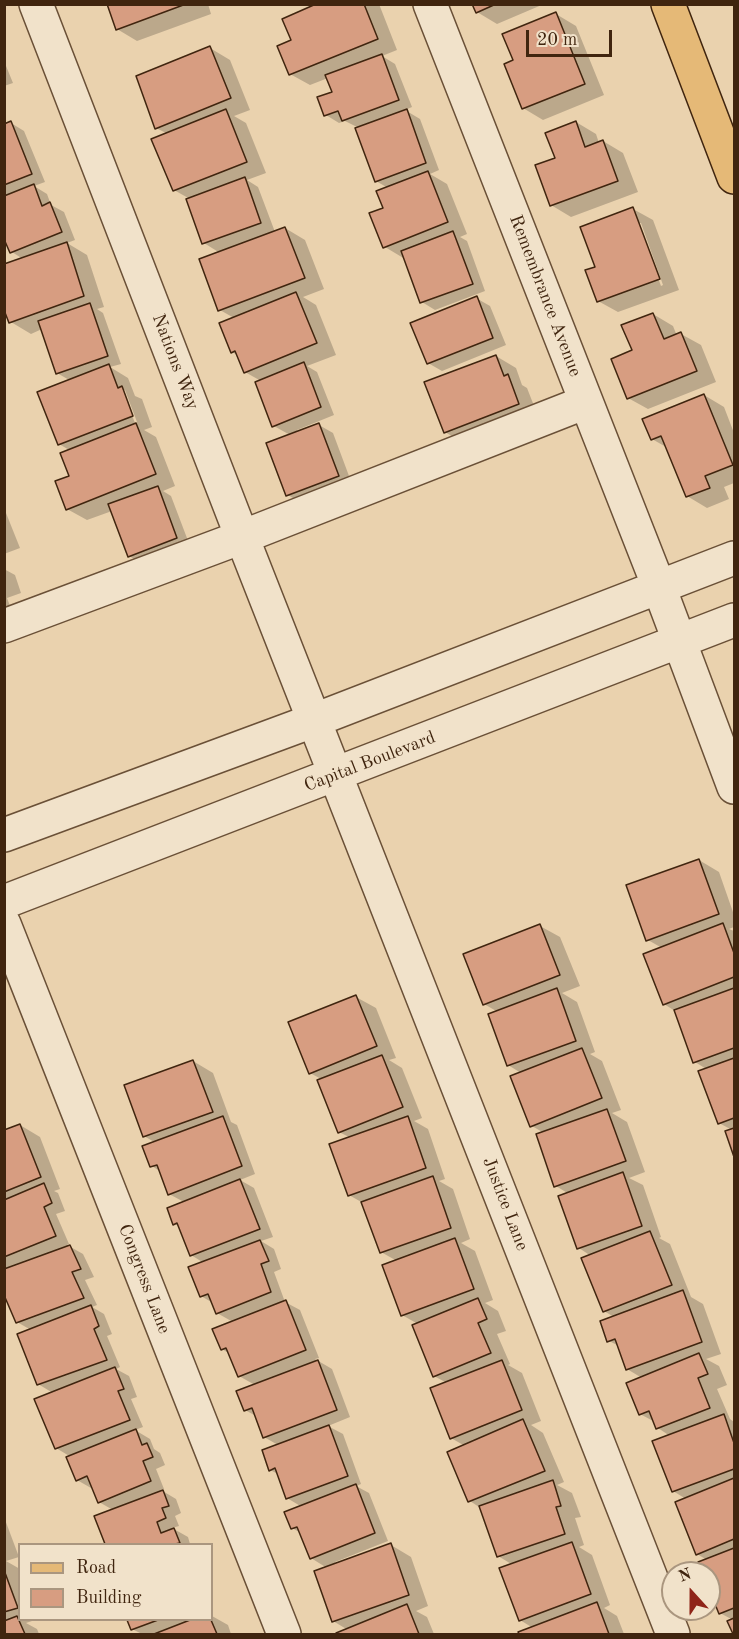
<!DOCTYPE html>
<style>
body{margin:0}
#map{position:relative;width:739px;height:1639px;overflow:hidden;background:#ead2ae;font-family:"Old Standard TT",serif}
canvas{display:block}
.frame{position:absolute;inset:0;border:6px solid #40250f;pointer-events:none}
.legend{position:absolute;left:18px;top:1543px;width:195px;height:78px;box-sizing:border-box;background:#f1e2ca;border:2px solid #aa967f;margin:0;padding:8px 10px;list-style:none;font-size:18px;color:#40250f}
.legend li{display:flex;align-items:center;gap:12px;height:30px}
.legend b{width:30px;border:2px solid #aa967f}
.north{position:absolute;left:661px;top:1561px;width:60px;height:60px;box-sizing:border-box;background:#f1e2ca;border:2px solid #aa967f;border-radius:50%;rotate:339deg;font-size:16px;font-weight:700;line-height:24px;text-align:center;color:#40250f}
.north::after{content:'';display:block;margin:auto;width:21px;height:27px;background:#8f2418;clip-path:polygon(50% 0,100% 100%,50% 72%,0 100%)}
.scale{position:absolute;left:526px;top:30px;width:86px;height:27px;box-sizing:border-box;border:3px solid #40250f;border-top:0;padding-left:8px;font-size:18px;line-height:21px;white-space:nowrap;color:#40250f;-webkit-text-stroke:4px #f1e2ca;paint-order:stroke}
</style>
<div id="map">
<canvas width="739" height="1639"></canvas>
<div class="frame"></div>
<ul class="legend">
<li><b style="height:8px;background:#e5b977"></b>Road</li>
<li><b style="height:16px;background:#d79d81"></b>Building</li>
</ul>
<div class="north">N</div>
<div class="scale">20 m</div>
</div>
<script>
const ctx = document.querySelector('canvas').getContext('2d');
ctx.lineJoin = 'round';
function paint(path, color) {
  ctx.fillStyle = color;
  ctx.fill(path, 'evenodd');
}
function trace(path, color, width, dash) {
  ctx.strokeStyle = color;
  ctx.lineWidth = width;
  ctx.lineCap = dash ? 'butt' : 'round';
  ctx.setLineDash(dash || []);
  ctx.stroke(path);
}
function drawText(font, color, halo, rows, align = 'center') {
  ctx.font = font + ' "Old Standard TT",serif';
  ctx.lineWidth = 4.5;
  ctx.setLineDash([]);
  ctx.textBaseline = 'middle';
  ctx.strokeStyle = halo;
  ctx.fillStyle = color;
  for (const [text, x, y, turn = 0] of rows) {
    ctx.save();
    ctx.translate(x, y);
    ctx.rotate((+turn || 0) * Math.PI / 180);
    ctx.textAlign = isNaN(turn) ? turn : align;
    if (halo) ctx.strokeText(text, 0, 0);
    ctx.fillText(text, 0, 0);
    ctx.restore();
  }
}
paint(new Path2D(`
 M108 4H208L211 14 137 41 117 29Z
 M320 4H379L397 50 382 56 395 64 412 107 405 110 420 119 439 170 430 174 447 184 467 234 460 237 467 241 485 291 435 310 422 302 405 259 385 247V208L388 188 376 181 359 128 345 121 339 123 326 115 334 92 328 78 310 85 290 74 292 41Z
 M474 4H544L497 24 477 12Z
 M556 14 576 26 604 95 543 120 523 108Z
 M210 48 230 60 250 110 234 116 246 123 266 173 247 180 258 187 275 232 285 228 305 240 324 289 303 297 316 305 336 355 307 366 317 372 334 415 297 430 298 433 319 425 333 433 352 484 301 503 288 495 290 435 274 426 261 381 245 372 239 356 232 352 234 318 220 310V253L204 243 190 199 174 190 168 134 156 128Z
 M4 61 13 83 4 86Z
 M576 122 596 134 599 143 603 141 623 153 638 192 571 217 551 205Z
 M11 123 24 131 45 182 34 186 47 194 51 205 64 212 75 240 67 243 87 255 104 307 97 309 103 313 121 364 110 367 128 378 135 396 142 399 152 427 144 430 156 437 175 486 163 491 171 496 190 546 143 564 129 556 112 511 87 520 67 509 71 451 59 444 71 381 57 373 42 329 31 334 11 322 23 259 12 252 4 235V126ZM122 390H125L137 422 135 423Z
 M633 209 653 220 679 290 618 312 598 301ZM638 223H641L663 285 661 286Z
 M476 298 490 306 506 345 442 371 428 363Z
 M653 314 673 326 677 336 681 334 701 345 716 382 648 409 628 398Z
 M496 356 516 368 522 385 527 388 538 416 465 444 445 432Z
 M704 395 724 407 734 433V483L724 487 729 499 707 508 687 496 666 447 652 439Z
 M4 508 20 548 4 554Z
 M4 569 15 575 21 593 7 598 13 614 4 617Z
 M699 860 719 872 734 915V927L729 929 734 931V1153L727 1132 732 1130 719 1123 708 1070 695 1062 675 1011 664 1004 662 948 648 940Z
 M540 926 560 937 580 986 562 993 577 1002 595 1052 590 1054 602 1061 621 1110 612 1113 627 1122 645 1172 629 1178 643 1185 661 1237 659 1238 670 1244 691 1297 703 1304 721 1354 706 1359 719 1366 727 1385 717 1389 730 1419 734 1422V1634L729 1622 733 1620 720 1613 709 1585V1573H704L707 1560 697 1554 686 1499 673 1491 670 1436 658 1428 655 1422 640 1414 642 1378 627 1369 619 1346 609 1341 614 1317 604 1311 591 1256 579 1248 569 1194 556 1186 544 1133 532 1126 521 1073 508 1065 498 1012 484 1004Z
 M356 997 376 1008 396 1058 389 1060 402 1068 422 1118 414 1121 428 1129 445 1179 439 1181 453 1189 470 1239 461 1243 475 1251 493 1300 485 1303 498 1311 506 1331 497 1334 510 1364 508 1365 522 1373 541 1421 531 1425 543 1433 564 1482 557 1485 572 1493 581 1517 575 1518 584 1545 579 1547 592 1555 610 1605 604 1608 617 1616 624 1634H521L520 1633 533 1628 520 1620 513 1565 498 1556 482 1509 470 1501 465 1446 451 1438 447 1383 434 1376 418 1324 402 1315 397 1261 381 1252 363 1203 349 1195 351 1138 339 1132 323 1080 310 1073Z
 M193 1061 213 1073 231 1122 237 1125 255 1174 240 1180 254 1188 273 1237 261 1241 274 1249 281 1269 274 1272 285 1302 300 1310 319 1358 315 1359 332 1369 350 1417 328 1426 343 1434 361 1484 356 1486 369 1493 388 1541 335 1562 336 1564 391 1545 411 1557 428 1606 416 1611 427 1617 434 1634H338L348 1630 333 1621 327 1568 311 1558 301 1533 292 1528 302 1507 287 1498 278 1474 270 1470 278 1445 264 1437 256 1416 245 1410 255 1385 239 1376 230 1354 222 1349 233 1322 217 1313 213 1303 201 1296 204 1263 191 1255 180 1227 175 1224 184 1202 169 1194 161 1172 152 1166 156 1143 144 1136Z
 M20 1125 40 1137 60 1189 54 1191 58 1193 65 1211 56 1214 69 1244 67 1245 83 1254 94 1277 85 1280 97 1305 92 1307 104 1314 112 1334 107 1336 120 1367 116 1369 129 1376 137 1397 131 1399 143 1427 135 1430 150 1439 154 1449 160 1453 165 1465 156 1469 164 1489 161 1490 176 1499 181 1513 175 1516 179 1526 172 1528 188 1537 190 1544H106L96 1516 113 1510 99 1502 93 1487 91 1488 77 1480 71 1457 56 1448 53 1393 38 1384 31 1330 17 1322 7 1270 4 1269V1131Z
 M4 1517 19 1557 6 1561 20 1569V1620H35L26 1623 37 1629 39 1634H4Z
 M212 1616 228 1625 231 1634H142L132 1629 129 1620H212Z`), '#0003');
const building = new Path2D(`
 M107 4H186L116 30Z
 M316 4H364L378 39 289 75 277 46 291 40 282 19Z
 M472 4H496L476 13Z
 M556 12 585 84 522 109 504 64 513 60 502 34Z
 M210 46 231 98 155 129 136 76Z
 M382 54 399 100 342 121 338 111 324 116 317 97 332 92 325 75Z
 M226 109 247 162 173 191 151 139Z
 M407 109 426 163 375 182 355 128Z
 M11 121 32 174 4 185V124Z
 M576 121 585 147 603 140 618 181 550 206 535 165 555 158 545 133Z
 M428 171 448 222 383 248 369 213 383 208 376 191Z
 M245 177 261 223 202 244 186 199Z
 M34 184 42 206 50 202 62 232 10 253 4 239V196Z
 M633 207 660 279 597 302 585 270 595 267 580 227Z
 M285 227 305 278 218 311 199 259Z
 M453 231 473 284 420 303 401 251Z
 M67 242 84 296 9 323 4 310V264Z
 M296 292 317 343 244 373 235 351 231 353 219 323Z
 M477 296 493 338 427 364 410 323Z
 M90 303 108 356 56 374 38 321Z
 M653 313 664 339 681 332 697 371 627 399 611 359 632 350 621 325Z
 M496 355 504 376 508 374 519 404 444 433 424 382Z
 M304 362 321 407 272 427 255 382Z
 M109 364 118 388 122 386 133 416 58 445 37 392Z
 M704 394 733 465 705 476 710 488 686 497 661 436 651 440 642 419Z
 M136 423 156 474 66 510 55 481 69 476 60 453Z
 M319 423 339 476 286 496 266 443Z
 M158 486 177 538 128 557 108 504Z
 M699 859 719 914 646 941 626 885Z
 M723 923 734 953V977L663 1005 643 954Z
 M540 924 560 975 483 1005 463 954Z
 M557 988 576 1041 507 1066 488 1014Z
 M734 988V1048L693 1063 674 1010Z
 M356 995 377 1046 309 1074 288 1022Z
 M582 1048 602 1098 530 1127 510 1076Z
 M382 1055 403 1107 338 1133 317 1080Z
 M734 1058V1118L718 1124 698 1071Z
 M193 1060 213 1112 143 1137 124 1085Z
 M607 1109 626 1161 554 1187 536 1134Z
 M223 1116 242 1166 168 1195 157 1165 150 1167 142 1146Z
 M408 1116 426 1168 348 1196 329 1144Z
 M20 1124 41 1177 4 1192V1130Z
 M734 1128V1157L725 1131Z
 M623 1172 642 1226 577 1249 558 1196Z
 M433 1176 451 1228 380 1253 361 1202Z
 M240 1179 260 1229 190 1256 177 1223 173 1225 167 1208Z
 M44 1183 52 1203 44 1207 56 1236 4 1257V1200Z
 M650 1231 672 1285 603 1312 581 1258Z
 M455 1238 474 1289 401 1316 382 1265Z
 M260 1240 269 1261 261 1264 271 1292 216 1314 208 1294 200 1297 188 1267Z
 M70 1245 81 1269 72 1272 84 1298 16 1323 4 1295V1269Z
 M683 1290 702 1342 626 1370 615 1339 607 1342 600 1321Z
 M478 1298 487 1319 478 1323 491 1353 433 1377 412 1325Z
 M286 1300 306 1350 238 1377 226 1348 221 1350 212 1329Z
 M91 1305 99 1326 94 1329 107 1360 37 1385 17 1334Z
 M699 1353 708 1374 698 1378 710 1408 656 1429 649 1411 639 1415 626 1383Z
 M318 1360 337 1410 263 1438 252 1408 244 1411 236 1391Z
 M502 1360 522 1410 450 1439 430 1388Z
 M115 1367 124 1389 118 1391 130 1420 55 1449 34 1399Z
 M724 1414 734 1443V1469L672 1492 652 1441Z
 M523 1419 545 1471 468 1502 447 1452Z
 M329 1425 348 1476 286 1499 275 1468 269 1471 262 1450Z
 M136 1429 142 1445 147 1443 153 1457 143 1461 151 1481 98 1503 87 1476 76 1481 66 1457Z
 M734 1478V1539L696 1555 675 1502Z
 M553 1480 561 1506 556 1507 565 1534 497 1557 479 1506Z
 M356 1484 375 1533 310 1559 297 1527 291 1529 284 1512Z
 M163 1490 169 1506 162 1508 166 1518 157 1522 161 1533 174 1528 180 1543 175 1544H105L94 1516Z
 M572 1542 591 1594 519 1621 499 1568Z
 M391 1543 409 1595 332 1622 314 1571Z
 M734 1548V1608L719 1614 709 1589V1573H703L698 1562Z
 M4 1570 18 1608 4 1612Z
 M597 1602 609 1634H519L518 1632Z
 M407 1604 419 1634H337L336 1633Z
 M17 1616 25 1634H4V1621Z
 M734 1618V1634H733L727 1621Z
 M127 1620H158L131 1630Z
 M190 1620H211L217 1634H154Z`);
paint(building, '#d79d81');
trace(building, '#40250f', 1.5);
const minor = new Path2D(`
 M36 4 242 537 673 1634
 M430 4 659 587 734 787
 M4 626 242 537 586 402
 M4 835 315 720 734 558
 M4 902 734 620
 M4 924 284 1634`);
const major = new Path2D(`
 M668 4 734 177`);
trace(minor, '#6a5037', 36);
trace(major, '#40250f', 36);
trace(minor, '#f1e2ca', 33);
trace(major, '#e5b977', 33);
drawText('18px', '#40250f', '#f1e2ca', [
 ["Remembrance Avenue",545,296,69],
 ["Nations Way",175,362,69],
 ["Capital Boulevard",370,762,-21],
 ["Justice Lane",505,1204,69],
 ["Congress Lane",144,1279,69]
]);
</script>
